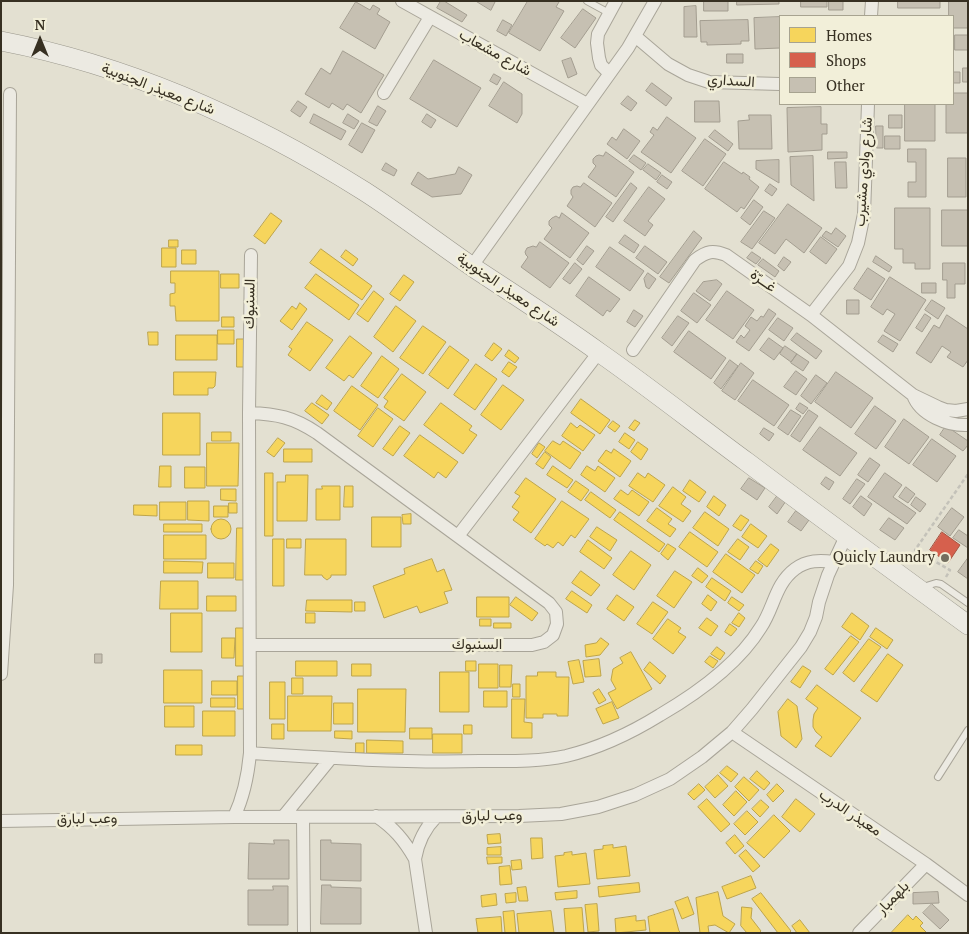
<!DOCTYPE html>
<meta charset="utf-8">
<style>
body{margin:0}
#map{position:relative;width:969px;height:934px;overflow:hidden;background:#e3e0d1;font-family:"PT Serif",serif}
canvas{display:block}
.frame{position:absolute;inset:0;border:2px solid #373022;pointer-events:none}
.legend{position:absolute;left:779px;top:15px;width:175px;height:90px;box-sizing:border-box;background:#f2efd9;border:1px solid #a7a390;margin:0;padding:6px 9px;list-style:none;font-size:15px;color:#373022}
.legend li{display:flex;align-items:center;gap:10px;height:25px}
.legend b{width:25px;border:1px solid #a7a390}
.north{position:absolute;left:15px;top:15px;width:50px;height:50px;-webkit-text-stroke:4px #f2efd9;paint-order:stroke;rotate:0deg;font-size:14px;font-weight:700;line-height:20px;text-align:center;color:#373022}
.north::after{content:'';display:block;margin:auto;width:18px;height:22px;background:#373022;clip-path:polygon(50% 0,100% 100%,50% 72%,0 100%)}
</style>
<div id="map">
<canvas width="969" height="934"></canvas>
<div class="frame"></div>
<ul class="legend">
<li><b style="height:14px;background:#f6d55c"></b>Homes</li>
<li><b style="height:14px;background:#d6604d"></b>Shops</li>
<li><b style="height:14px;background:#c6c0b2"></b>Other</li>
</ul>
<div class="north">N</div>
</div>
<script>
const ctx = document.querySelector('canvas').getContext('2d');
ctx.lineJoin = 'round';
function paint(path, color) {
  ctx.fillStyle = color;
  ctx.fill(path, 'evenodd');
}
function trace(path, color, width, dash) {
  ctx.strokeStyle = color;
  ctx.lineWidth = width;
  ctx.lineCap = dash ? 'butt' : 'round';
  ctx.setLineDash(dash || []);
  ctx.stroke(path);
}
function drawText(font, color, halo, rows, align = 'center') {
  ctx.font = font + ' "PT Serif",Vazirmatn,serif';
  ctx.lineWidth = 5;
  ctx.setLineDash([]);
  ctx.textBaseline = 'middle';
  ctx.strokeStyle = halo;
  ctx.fillStyle = color;
  for (const [text, x, y, turn = 0] of rows) {
    ctx.save();
    ctx.translate(x, y);
    ctx.rotate((+turn || 0) * Math.PI / 180);
    ctx.textAlign = isNaN(turn) ? turn : align;
    if (halo) ctx.strokeText(text, 0, 0);
    ctx.fillText(text, 0, 0);
    ctx.restore();
  }
}
const homes = new Path2D(`
 M271 213 282 221 265 244 254 236Z
 M169 240H178V247H169Z
 M162 248H176V267H162Z
 M321 249 372 286 362 300 310 263Z
 M182 250H196V264H182Z
 M346 250 358 259 353 266 341 257Z
 M171 271H219V321H176L175 306H170V294L175 293V283H171Z
 M221 274H239V288H221Z
 M316 274 359 305 349 320 305 288Z
 M404 275 414 282 400 301 390 294Z
 M374 291 384 299 368 322 357 314Z
 M300 303 307 309 292 330 280 321 292 306 296 309Z
 M396 306 416 321 393 352 374 337Z
 M222 317H234V327H222Z
 M307 322 333 340 310 371 288 355 292 349 289 347Z
 M423 326 446 342 423 374 400 358Z
 M218 330H234V344H218Z
 M148 332H158V345H149Z
 M176 335H217V360H176Z
 M350 336 372 353 353 378 349 375 344 381 326 368Z
 M237 339H245V367H237Z
 M494 343 502 349 492 361 485 356Z
 M450 346 469 360 448 389 429 375Z
 M509 350 519 358 515 363 505 356Z
 M382 356 399 369 378 398 361 386Z
 M509 362 517 367 509 377 502 372Z
 M476 364 497 379 475 410 454 395Z
 M174 372H216L215 386 213 388H208V395H174Z
 M402 374 426 392 404 421 384 407 388 401 384 398Z
 M503 385 524 400 501 430 481 415Z
 M352 386 378 405 360 430 334 411Z
 M322 395 332 403 327 410 316 403Z
 M581 399 610 420 600 434 571 413Z
 M312 403 329 415 322 424 305 411Z
 M441 403 472 426 469 430 477 435 463 454 424 425Z
 M378 408 393 419 373 447 358 436Z
 M163 413H200V455H163Z
 M635 420 640 423 634 431 629 428Z
 M613 421 620 426 615 432 608 427Z
 M571 423 577 428 580 425 595 435 583 451 562 436Z
 M400 426 410 433 393 456 383 449Z
 M212 432H231V441H212Z
 M625 433 635 440 629 449 619 442Z
 M420 435 458 462 446 478 438 472 434 478 404 456Z
 M278 438 285 443 274 457 267 452Z
 M553 441 560 445 563 441 581 453 570 469 545 451Z
 M638 442 648 449 641 460 631 452Z
 M207 443H239L238 486H207Z
 M539 443 545 447 537 458 532 454Z
 M284 449H312V462H284Z
 M614 449 631 461 620 477 598 461 606 450 611 453Z
 M545 452 551 457 543 469 536 464Z
 M160 466H171V487H159Z
 M553 466 573 480 567 488 547 475Z
 M587 466 595 471 598 466 615 478 605 492 581 475Z
 M185 467H205V488H185Z
 M265 473H273V536H265Z
 M638 473 645 478 648 473 665 485 653 502 629 486Z
 M286 475H308L307 521H277V482H285Z
 M526 478 556 499 531 533 513 520 519 512 512 507 520 496 515 493Z
 M690 480 706 492 699 502 683 491Z
 M576 481 589 490 581 501 568 492Z
 M322 486H340V520H316V489H322Z
 M345 486H353V507H344Z
 M673 487 686 497 681 504 691 511 683 522 659 506Z
 M221 489H236V501L221 500Z
 M621 490 628 495 632 490 649 502 639 516 614 499Z
 M591 492 616 510 610 518 585 500Z
 M714 496 726 505 719 516 707 507Z
 M188 501H209V521L188 520Z
 M562 501 589 519 575 538 571 535 563 546 558 542 553 548 547 544 545 546 535 539Z
 M160 502H186V520H160Z
 M229 503H237V513H229Z
 M134 505H157V516L134 515Z
 M214 506H228V517H214Z
 M657 508 672 519 668 524 676 529 670 537 647 521Z
 M620 512 665 544 659 552 614 520Z
 M705 512 729 529 718 546 693 528Z
 M411 514V524H403L402 515Z
 M741 515 749 520 741 531 733 526Z
 M372 517H401V547H372Z
 M211 529a10 10 0 1 1 20 0a10 10 0 1 1-20 0Z
 M164 524H202V532H164Z
 M751 524 767 536 758 548 742 537Z
 M597 527 617 540 610 551 590 537Z
 M237 528H247V580H236Z
 M690 532 718 552 707 567 679 547Z
 M164 535H206V559H164Z
 M273 539H284V586H273Z
 M287 539H301V548H287Z
 M306 539H346V575H331V577L327 580 323 577 322 575H305Z
 M738 539 749 547 740 560 728 552Z
 M588 540 612 558 604 569 580 552Z
 M668 544 676 549 668 560 661 554Z
 M771 544 779 550 767 567 758 560Z
 M631 551 651 565 634 590 613 575Z
 M726 554 755 575 742 593 713 572Z
 M432 559 437 572 444 569 452 590 444 592 448 603 420 613 417 606 384 618 373 586 405 574 404 569Z
 M164 561 203 562 202 573H164Z
 M756 561 763 566 758 574 750 569Z
 M208 563H234V578H208Z
 M698 568 708 576 702 583 692 576Z
 M581 571 600 585 591 596 572 583Z
 M675 571 692 582 674 608 657 596Z
 M712 578 731 591 725 601 706 587Z
 M161 581H198V609H160Z
 M572 591 592 605 587 613 566 599Z
 M617 595 634 607 624 621 607 609Z
 M708 595 717 602 711 611 702 604Z
 M207 596H236V611H207Z
 M477 597H509V617H477Z
 M516 597 538 613 532 621 510 605Z
 M732 597 744 605 739 611 728 603Z
 M307 600H352V612L306 611Z
 M355 602H365V611H355Z
 M653 602 668 612 652 634 637 624Z
 M171 613H202V652H171Z
 M306 613H315V623H306Z
 M739 613 745 618 739 627 732 623Z
 M852 613 869 626 860 640 842 627Z
 M707 618 718 626 711 636 699 628Z
 M480 619H491V626H480Z
 M668 619 681 628 678 632 686 637 673 654 653 639Z
 M494 623H511V628H494Z
 M730 624 737 629 731 636 725 632Z
 M236 628H245V666H236Z
 M876 628 893 640 887 649 870 637Z
 M851 636 859 642 833 675 825 669Z
 M222 638H235L234 658H222Z
 M601 638 609 644 600 655 586 657 585 645 596 643Z
 M869 639 881 647 854 682 843 673Z
 M717 647 725 653 720 660 711 654Z
 M631 652 652 689 617 709 608 693 616 689 611 680 613 669 623 663 620 658Z
 M888 654 903 665 877 702 861 691Z
 M710 656 718 661 713 668 705 662Z
 M599 659 601 676 585 677 583 661Z
 M579 660 584 682 573 684 568 662Z
 M296 661H337V676H296Z
 M466 661H476V671H466Z
 M650 662 666 676 660 684 644 670Z
 M352 664H371V676H352Z
 M479 664H498V688H479Z
 M500 665H512L511 687H500Z
 M803 666 811 671 800 688 791 682Z
 M164 670H202V703H164Z
 M440 672H469V712H440Z
 M538 672H556V677H569L568 716H557V714H543V718H526V676H537Z
 M238 676H246V709H238Z
 M292 678H303V694H292Z
 M212 681H237V695H212Z
 M270 682H285V719H270Z
 M513 684H520V697H513Z
 M817 685 861 718 831 757 815 746 822 737 816 732 813 727V720L814 714 818 708 806 699Z
 M358 689H406L405 732H358Z
 M599 689 606 700 599 704 593 693Z
 M484 691H507V707H484Z
 M288 696H332L331 731H288Z
 M211 698H235V707H211Z
 M512 699H525L524 722 532 723V738H512Z
 M788 699 797 706 802 739 796 748 781 736 778 712Z
 M612 702 619 718 603 724 596 709Z
 M334 703H353V724H334Z
 M165 706H194V727H165Z
 M203 711H235V736H203Z
 M272 724H284V739H272Z
 M464 725H472V734H464Z
 M410 728H432V739H410Z
 M335 731H352V739L335 738Z
 M433 734H462V753H433Z
 M367 740 403 741V753H367Z
 M356 743H364V753H356Z
 M176 745H202V755H176Z
 M727 766 738 774 731 782 720 773Z
 M757 771 770 783 764 790 750 779Z
 M718 775 728 786 715 798 705 787Z
 M744 777 759 790 749 801 735 787Z
 M699 784 705 790 694 800 688 794Z
 M777 784 784 791 773 802 767 795Z
 M736 791 747 802 734 816 723 805Z
 M707 799 730 824 721 832 698 807Z
 M796 799 815 814 800 832 782 817Z
 M761 800 769 807 760 817 752 809Z
 M747 811 758 822 745 835 734 824Z
 M774 815 790 831 764 858 747 843Z
 M500 834 501 843 488 844 487 835Z
 M735 835 744 846 735 854 726 843Z
 M531 838H542L543 858 532 859Z
 M613 845V848L626 846 630 876 597 879 594 850 603 849V846Z
 M501 847V855H487V848Z
 M746 850 760 866 753 872 739 856Z
 M572 852V855L586 853 590 884 558 887 555 856 564 855V853Z
 M487 857H502V863L488 864Z
 M521 860 522 869 512 870 511 861Z
 M510 866 512 884 500 885 499 867Z
 M751 876 756 888 727 899 722 887Z
 M639 883 640 892 599 897 598 887Z
 M526 887 528 901H519L517 888Z
 M577 891V898L556 900 555 893Z
 M718 892 723 916 735 924 729 933 715 925 708 926 709 933H700L696 898Z
 M516 893V902L506 903 505 894Z
 M761 893 791 931 789 933H778L752 899Z
 M496 894 497 905 482 907 481 896Z
 M688 897 694 914 682 919 675 902Z
 M597 904 599 931 588 932 585 905Z
 M742 907 752 908 751 918 761 931 759 933H747L741 926Z
 M582 908 584 933H566L564 909Z
 M673 909 679 931 681 933H650L648 917Z
 M514 911 516 933H505L503 912Z
 M551 911 554 933H519L517 914Z
 M908 915 913 920 916 916 923 923 920 926 927 933H891Z
 M636 916V921L645 920 646 930 616 933 615 919Z
 M501 917 502 933H478L476 919Z
 M800 920 810 933H797L792 926Z`);
paint(homes, '#f6d55c');
trace(homes, '#bda44b', 1);
const shops = new Path2D(`
 M942 532 960 545 948 563 930 550Z`);
paint(shops, '#d6604d');
trace(shops, '#a65240', 1);
const building = new Path2D(`
 M441 1H444L467 15 462 22 437 8Z
 M476 1H493L495 2 491 10Z
 M528 1H558L559 2 556 7 564 11 540 51 509 33Z
 M704 1H728V11H704Z
 M737 1H779V4L737 5Z
 M801 1H827V7H801Z
 M829 1H843V10H829Z
 M898 1H940V8H898Z
 M949 1H968V28H953V16H949Z
 M356 2 370 10 373 5 380 9 377 14 390 22 375 49 340 28Z
 M696 6 697 37H684V7Z
 M583 9 596 18 575 48 561 38Z
 M780 17V48L755 49 754 18Z
 M503 20 512 25 506 36 497 31Z
 M748 20 749 41H741V44L707 45V42H701L700 21Z
 M955 35H968V50H955Z
 M343 51 384 75 361 113 347 104 343 110 332 103 329 108 305 94 321 68 330 74Z
 M727 54H743V63H727Z
 M571 58 577 74 568 78 562 61Z
 M434 60 481 88 457 127 410 99Z
 M963 68H968V82H963Z
 M953 72H960V83H953Z
 M494 74 501 78 497 85 490 81Z
 M504 82 522 94V114L517 123 489 106Z
 M652 83 672 98 666 106 646 91Z
 M953 93H968V133H946V104H953Z
 M628 96 637 103 631 111 621 104Z
 M298 101 307 107 300 117 291 111Z
 M695 101H719L720 122H695Z
 M905 104H935V141H905Z
 M378 106 386 111 377 126 369 122Z
 M821 107V124H827V134H822V150L788 152 787 108Z
 M314 114 346 131 341 140 310 123Z
 M348 114 359 121 354 129 343 123Z
 M427 114 436 120 431 128 422 122Z
 M749 115H771L772 149H739L738 121 749 120Z
 M889 115H902V128H889Z
 M667 117 696 138 671 173 641 152 654 135 650 132 653 127 657 130Z
 M362 123 375 130 362 153 349 145Z
 M876 126H883V148H877Z
 M624 129 640 141 627 159 607 144 612 137 616 140Z
 M715 130 733 144 728 151 709 137Z
 M885 136H900V149H885Z
 M705 139 726 154 703 186 682 171Z
 M908 149H926V197H908V182H916V162H908Z
 M606 152 634 172 616 197 588 177 596 166 593 163V159L596 156 599 155 603 156Z
 M828 152H847V158L828 159Z
 M634 155 646 163 641 170 629 161Z
 M813 156 814 201 791 185 790 157Z
 M948 158H966V197H948Z
 M779 160V183L756 169V161Z
 M724 162 742 174 743 172 750 177 749 179 759 187 744 209 741 207 737 212 705 189Z
 M835 162H846L847 188H836Z
 M386 163 397 170 394 176 382 170Z
 M648 164 661 173 656 180 643 170Z
 M459 167 472 175 461 194 432 197 411 184 418 172 428 179 455 174Z
 M662 175 672 182 667 189 657 182Z
 M584 183 612 203 595 227 567 206 573 197 571 194V190L573 187 577 186 580 187Z
 M631 183 637 188 613 222 606 217Z
 M770 184 777 189 772 196 765 191Z
 M649 187 665 199 648 221 653 225 645 236 624 221Z
 M754 200 763 207 750 225 741 218Z
 M788 204 822 228 804 253 786 239 775 254 759 243Z
 M895 208H930V269H915V263H903V249H895Z
 M942 210H968V246H942Z
 M764 211 775 218 752 249 741 242Z
 M562 213 589 233 570 258 544 239 552 228 549 225V221L552 218 556 216 559 218Z
 M836 228 846 236 838 247 822 236 826 231 831 234Z
 M694 231 702 238 669 283 660 277Z
 M625 235 639 245 634 253 619 243Z
 M821 237 837 249 826 264 810 252Z
 M540 242 569 263 550 288 521 267 528 257 526 255 525 252 527 248 533 246 536 247Z
 M587 246 594 251 583 265 577 260Z
 M645 246 667 262 658 274 636 258Z
 M610 247 644 271 630 291 596 267Z
 M752 252 761 258 756 264 747 258Z
 M876 256 892 267 889 272 873 262Z
 M784 257 791 262 784 271 778 266Z
 M763 259 779 271 775 277 758 265Z
 M575 263 582 269 570 284 563 279Z
 M943 263H965V284H955V298H947V280H943Z
 M868 268 885 279 871 300 854 289Z
 M648 273 656 279 649 289 646 287 644 279Z
 M589 277 620 299 610 312 607 310 603 316 576 296Z
 M890 277 926 300 900 341 884 331 895 314 887 309 883 315 871 307Z
 M717 280 722 284 710 301 696 291 703 282Z
 M922 283H936V293H922Z
 M727 291 754 310 733 339 706 320Z
 M694 293 711 305 697 323 681 311Z
 M847 300H859V314H847Z
 M932 300 945 308 938 319 925 310Z
 M769 309 776 314 749 351 736 342 741 335 744 338 750 330 745 326 751 317 757 321 761 316 763 317Z
 M634 310 643 316 635 327 627 322Z
 M925 314 931 318 922 332 916 328Z
 M947 315 968 329V360L963 367 947 357 951 352 942 346 931 363 916 353 934 325 939 328Z
 M678 316 689 323 672 346 662 338Z
 M778 318 793 328 784 341 769 330Z
 M689 331 726 358 711 379 674 352Z
 M797 333 822 351 816 359 791 340Z
 M883 335 898 344 893 352 878 342Z
 M769 338 783 348 774 360 760 350Z
 M785 346 797 354 791 362 780 354Z
 M797 354 809 362 803 371 791 363Z
 M730 360 738 366 721 389 714 383Z
 M741 363 754 373 735 400 722 391Z
 M796 371 807 379 796 395 784 387Z
 M836 372 873 398 851 428 815 402Z
 M816 375 827 383 811 404 801 396Z
 M753 380 789 405 774 426 738 401Z
 M800 403 808 408 803 414 796 409Z
 M875 406 896 421 876 449 855 434Z
 M791 410 801 416 788 435 778 428Z
 M809 410 818 416 800 442 791 436Z
 M904 419 929 437 909 464 885 447Z
 M946 426 968 441V445L963 451 940 435Z
 M820 427 857 453 840 476 803 450Z
 M764 428 774 434 769 441 760 434Z
 M932 439 956 456 937 482 913 465Z
 M870 458 880 465 868 482 858 475Z
 M885 473 902 485 893 497 916 513 907 524 868 497Z
 M826 477 834 482 829 490 821 484Z
 M749 478 765 488 757 500 741 489Z
 M857 479 865 484 850 504 843 499Z
 M906 487 915 494 908 503 899 497Z
 M778 495 786 501 777 514 769 507Z
 M861 496 872 504 864 516 853 507Z
 M916 497 926 504 920 512 911 505Z
 M952 508 964 517 950 536 938 527Z
 M796 511 809 520 801 531 788 522Z
 M889 518 904 528 895 540 880 530Z
 M959 530 968 536V548L953 538Z
 M968 558V579L958 572Z
 M95 654H102V663H95Z
 M274 840H289V879H248L249 843 274 844Z
 M321 840H331V843L361 844V881L321 880Z
 M322 885H331V887L361 888V924H321Z
 M273 886H288V925H248V890H273Z
 M938 892 939 903 913 904V893Z
 M932 904 949 920 940 929 923 913Z`);
paint(building, '#c6c0b2');
trace(building, '#a39d90', 1);
const lane = new Path2D(`
 M587 1 609 13
 M923 587 936 583 941 584 968 603
 M938 777 968 730`);
const street = new Path2D(`
 M402 1 587 104
 M871 16 872 1
 M635 36 668 64 688 75 709 82 780 84
 M609 73 601 65 599 58 597 43 598 34 616 1
 M384 93 430 17
 M472 266 628 48 655 1
 M811 315 849 266 858 243 864 214 868 104
 M633 350 695 260C707 251 713 250 726 255L811 315 913 395 938 407 946 410 956 411 968 409
 M913 395C920 415 948 426 968 425
 M249 413C277 414 293 417 317 433L549 603 556 612 557 624 553 635 544 642 532 645H250
 M458 536 599 352
 M1 674 7 585 10 94
 M732 732 926 864 968 895
 M250 753C327 758 403 763 480 761 509 761 538 762 566 756 599 748 631 733 660 715 696 694 739 663 761 627 774 608 775 584 795 569 807 560 820 560 834 562
 M376 816C394 828 404 840 415 859
 M234 817C244 796 248 775 250 753L249 413 251 255
 M283 817 331 758
 M303 817 304 933
 M1 821 234 817 519 816 561 814 598 807 635 795 670 779 702 757 732 732 752 709 801 647 810 632 816 617 819 602 828 575 846 536
 M426 933 415 859C418 842 424 829 436 817
 M859 933 926 864`);
const secondary = new Path2D(`
 M1 41C131 66 253 121 364 191 403 216 439 244 477 270 518 297 560 324 600 353 650 388 698 426 747 462 820 517 894 571 968 625`);
trace(lane, '#a9a599', 8);
trace(street, '#a9a599', 14);
trace(secondary, '#98958a', 20);
trace(new Path2D(`
 M946 577 950 570 915 550 968 474`), '#c4c2b9', 2.5, [4, 2.5]);
trace(lane, '#eceae2', 6);
trace(street, '#eceae2', 12);
trace(secondary, '#eceae2', 19);
for (const [x, y, r, color] of [
 [945,558,5,"#736e5f"]
]) {
  const dot = new Path2D();
  dot.arc(x, y, r, 0, 2 * Math.PI);
  ctx.fillStyle = color;
  ctx.fill(dot);
  trace(dot, '#f2efd9', 2);
}
drawText('15px', '#373022', '#f2efd9', [
 ["شارع مشعاب",495,53,29],
 ["السداري",731,81,4],
 ["شارع معيذر الجنوبية",158,89,21],
 ["شارع وادي مشيرب",864,172,-86],
 ["غــرّة",763,281,35],
 ["شارع معيذر الجنوبية",508,290,34],
 ["السنبوك",250,304,-89],
 ["السنبوك",477,645],
 ["معيذر الدرب",850,813,34],
 ["وعب لبارق",492,816,-1],
 ["وعب لبارق",87,819,-1],
 ["بلهمبار",893,898,-46]
]);
drawText('15px', '#373022', '#f2efd9', [
 ["Quicly Laundry",935,558]
], 'right');
</script>
